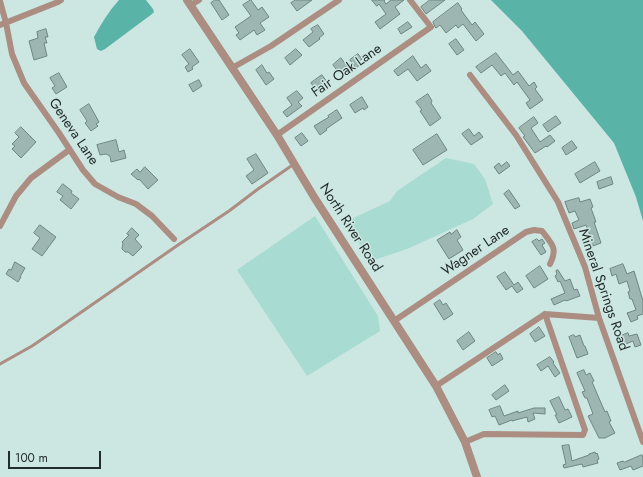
<!DOCTYPE html>
<style>
body{margin:0}
#map{position:relative;width:643px;height:477px;overflow:hidden;background:#cce6e1;font-family:Jost,sans-serif}
canvas{display:block}
.scale{position:absolute;left:8px;top:451px;width:93px;height:18px;box-sizing:border-box;border:2px solid #222c2a;border-top:0;padding-left:5px;font-size:12px;line-height:14px;white-space:nowrap;color:#222c2a;-webkit-text-stroke:3px #cce6e1;paint-order:stroke}
</style>
<div id="map">
<canvas width="643" height="477"></canvas>
<div class="scale">100 m</div>
</div>
<script>
const ctx = document.querySelector('canvas').getContext('2d');
ctx.lineJoin = 'round';
function paint(path, color) {
  ctx.fillStyle = color;
  ctx.fill(path, 'evenodd');
}
function trace(path, color, width, dash) {
  ctx.strokeStyle = color;
  ctx.lineWidth = width;
  ctx.lineCap = dash ? 'butt' : 'round';
  ctx.setLineDash(dash || []);
  ctx.stroke(path);
}
function drawText(font, color, halo, rows, align = 'center') {
  ctx.font = font + ' Jost,sans-serif';
  ctx.lineWidth = 3;
  ctx.setLineDash([]);
  ctx.textBaseline = 'middle';
  ctx.strokeStyle = halo;
  ctx.fillStyle = color;
  for (const [text, x, y, turn = 0] of rows) {
    ctx.save();
    ctx.translate(x, y);
    ctx.rotate((+turn || 0) * Math.PI / 180);
    ctx.textAlign = isNaN(turn) ? turn : align;
    if (halo) ctx.strokeText(text, 0, 0);
    ctx.fillText(text, 0, 0);
    ctx.restore();
  }
}
paint(new Path2D(`
 M446 158 474 164 485 179 493 204 473 219 407 249 371 261 345 222 390 201 397 191Z
 M315 216 378 316 380 331 307 376 237 270Z`), '#a8dcd3');
paint(new Path2D(`
 M119 0H146L153 9 154 12 152 14 105 49 101 51 97 49 94 37C101 24 109 11 119 0Z
 M491 0H643V221L636 197 614 143 522 31Z`), '#59b3a6');
const building = new Path2D(`
 M215 0H219L229 15 222 20 211 3Z
 M251 0 258 10 262 7 269 17 260 23 265 30 257 35 254 30 240 40 236 35 239 33 235 27 251 16 243 5Z
 M296 0H312L297 11 291 3Z
 M372 0H385L384 1 386 4 391 0H404L395 7 400 14 380 29 375 22 386 14 379 4 377 6Z
 M430 0H445L426 14 421 7Z
 M458 3 462 9 461 10 472 25 475 22 484 34 476 41 463 24 458 28 456 25 446 33 440 25 436 28 435 27 433 22Z
 M408 22 412 27 401 34 398 29Z
 M318 25 324 34 319 38 320 39 309 47 303 40 313 32 311 29Z
 M46 29 48 37H45L47 43H44L47 56 34 60 29 41 38 38 37 32Z
 M456 39 464 50 457 55 449 44Z
 M190 49 199 62 192 67 193 69 188 72 185 67 189 64 182 55Z
 M296 49 302 55 290 65 285 58Z
 M496 53 513 75 518 71 529 86 534 82 537 87 535 89 543 100 530 109 526 103 530 100 517 82 514 85 505 73 501 76 492 65 481 73 476 67Z
 M358 54 362 59 358 62 360 65 356 68 350 60Z
 M413 56 421 68 426 64 431 71 417 81 408 69 398 76 394 71Z
 M341 58 347 66 339 73 333 65Z
 M262 65 267 73 269 72 274 79 266 85 256 70Z
 M59 73 67 87 56 94 52 88 55 86 50 78Z
 M322 75 327 82 323 84 326 87 321 91 319 88 316 90 311 83Z
 M199 80 202 86 193 92 189 85Z
 M297 91 303 98 298 102 302 106 287 117 283 112 292 105 287 98Z
 M428 94 432 101 431 103 441 118 430 126 420 111 422 110 416 102Z
 M362 97 368 107 364 110 363 108 355 113 350 105Z
 M89 104 99 122 96 124 98 126 91 131 85 123 87 121 80 110Z
 M337 110 342 118 326 129 327 130 320 135 314 126 329 117 328 116Z
 M556 116 561 123 548 132 543 125Z
 M534 117 538 123 531 128 540 142 550 135 555 141 547 147 546 146 535 153 523 137 525 136 519 128Z
 M21 127 36 142 21 158 12 149 15 146 12 144 19 137 15 133Z
 M469 129 474 136 479 132 483 137 471 145 462 134Z
 M302 133 308 141 301 146 295 138Z
 M437 134 447 150 423 165 413 150Z
 M116 140 119 152 124 150 126 158 111 162 110 156 106 154 100 155 97 145Z
 M572 141 577 148 566 155 562 148Z
 M256 154 268 173 252 184 246 176 254 170 247 159Z
 M507 162 510 166 499 174 494 167 499 163 501 166Z
 M595 162 600 171 580 183 575 174Z
 M145 167 158 180 148 189 139 179 138 180 131 174 137 169 140 172Z
 M611 177 613 184 599 189 597 182Z
 M63 184 72 191 71 193 79 199 71 209 60 200 63 196 57 192Z
 M509 190 520 206 515 209 504 194Z
 M579 198 580 202 590 199 593 207 591 208 596 222H594L601 243 590 247 587 239 591 238 586 225 574 229 572 223 579 220 575 211 569 213 565 202Z
 M40 225 56 237 42 256 32 249 40 238 34 233Z
 M132 228 139 235 135 239 142 247 133 256 128 252H125L122 249 123 243 122 242 129 235 127 234Z
 M457 230 461 237 457 240 463 250 449 259 437 240 450 232 451 234Z
 M537 239 539 241 542 239 545 243 542 245 546 252 541 255 532 242Z
 M15 262 25 268 20 277H21L18 282 6 274 9 269 11 270Z
 M623 264 627 274 634 271 643 301V314L637 316 638 319 631 322 627 313 636 310 632 299H630L628 292 630 291 627 281 619 284 616 274 612 276 610 269Z
 M540 266 548 279 534 288 526 276Z
 M558 270 565 281 570 279 574 290 577 289 580 296 566 301 565 300 554 305 551 299 565 293 560 281 558 282 555 276 557 274 556 271Z
 M505 272 514 285 518 282 523 289 517 293 512 286 506 290 497 277Z
 M440 300 443 305 446 303 453 314 444 320 434 304Z
 M539 327 545 336 535 342 530 334Z
 M469 332 475 341 463 350 457 341Z
 M628 333 629 336 637 334 641 345 635 347 633 341 621 346 618 337Z
 M574 335 575 337 580 335 584 346H585L588 354 577 358 569 337Z
 M496 352 498 355 500 353 503 359 492 366 487 358Z
 M550 357 554 362 553 363 560 373 555 377 548 366 541 371 537 365Z
 M584 370 586 375 590 373 594 381 592 382 605 412 607 411 611 421 609 422 615 433 605 438H599L588 416 593 414 587 398H585L582 392 585 391 577 373Z
 M505 385 509 391 496 400 492 395Z
 M559 397 565 410 568 409 572 417 559 423 555 415H557L550 401Z
 M500 406 504 416 518 411V413L534 408H545V414L533 413 535 419 528 422 527 417 512 421V420L499 425 495 416 492 417 489 410Z
 M569 445 572 461 589 455V454L595 452 596 454 597 453 599 459 597 460 598 463 583 467 582 464 564 468 563 465 566 464 562 446Z
 M642 455 643 458V466L633 470 631 466 620 470 617 463 623 461 624 462Z`);
paint(building, '#9db6b2');
trace(building, '#6e8682', 1);
trace(new Path2D(`
 M0 364 32 346 57 329 178 245 229 211 258 189 294 164`), '#ab8d82', 3);
trace(new Path2D(`
 M0 1 6 23 12 54 24 83 59 133 83 170 95 184 118 197 136 204 152 216 174 239
 M191 5 199 0
 M0 25 58 2 61 0
 M232 68 271 46 339 0
 M470 75 516 135 558 202 585 267 599 318 643 442
 M277 135 431 27 410 0
 M0 226 16 196 31 178 69 150
 M545 314 599 318
 M394 321 526 232 534 230 542 231C552 244 558 248 550 264
 M436 386 545 314
 M465 442 484 434 583 435 585 430 545 314`), '#ab8d82', 6);
trace(new Path2D(`
 M187 0 277 135 314 197 436 386 465 442 477 477`), '#ab8d82', 8);
drawText('14px', '#222c2a', '#cce6e1', [
 ["Fair Oak Lane",347,71,-35],
 ["Geneva Lane",73,132,56],
 ["North River Road",350,228,57],
 ["Wagner Lane",476,251,-34],
 ["Mineral Springs Road",603,290,71]
]);
</script>
